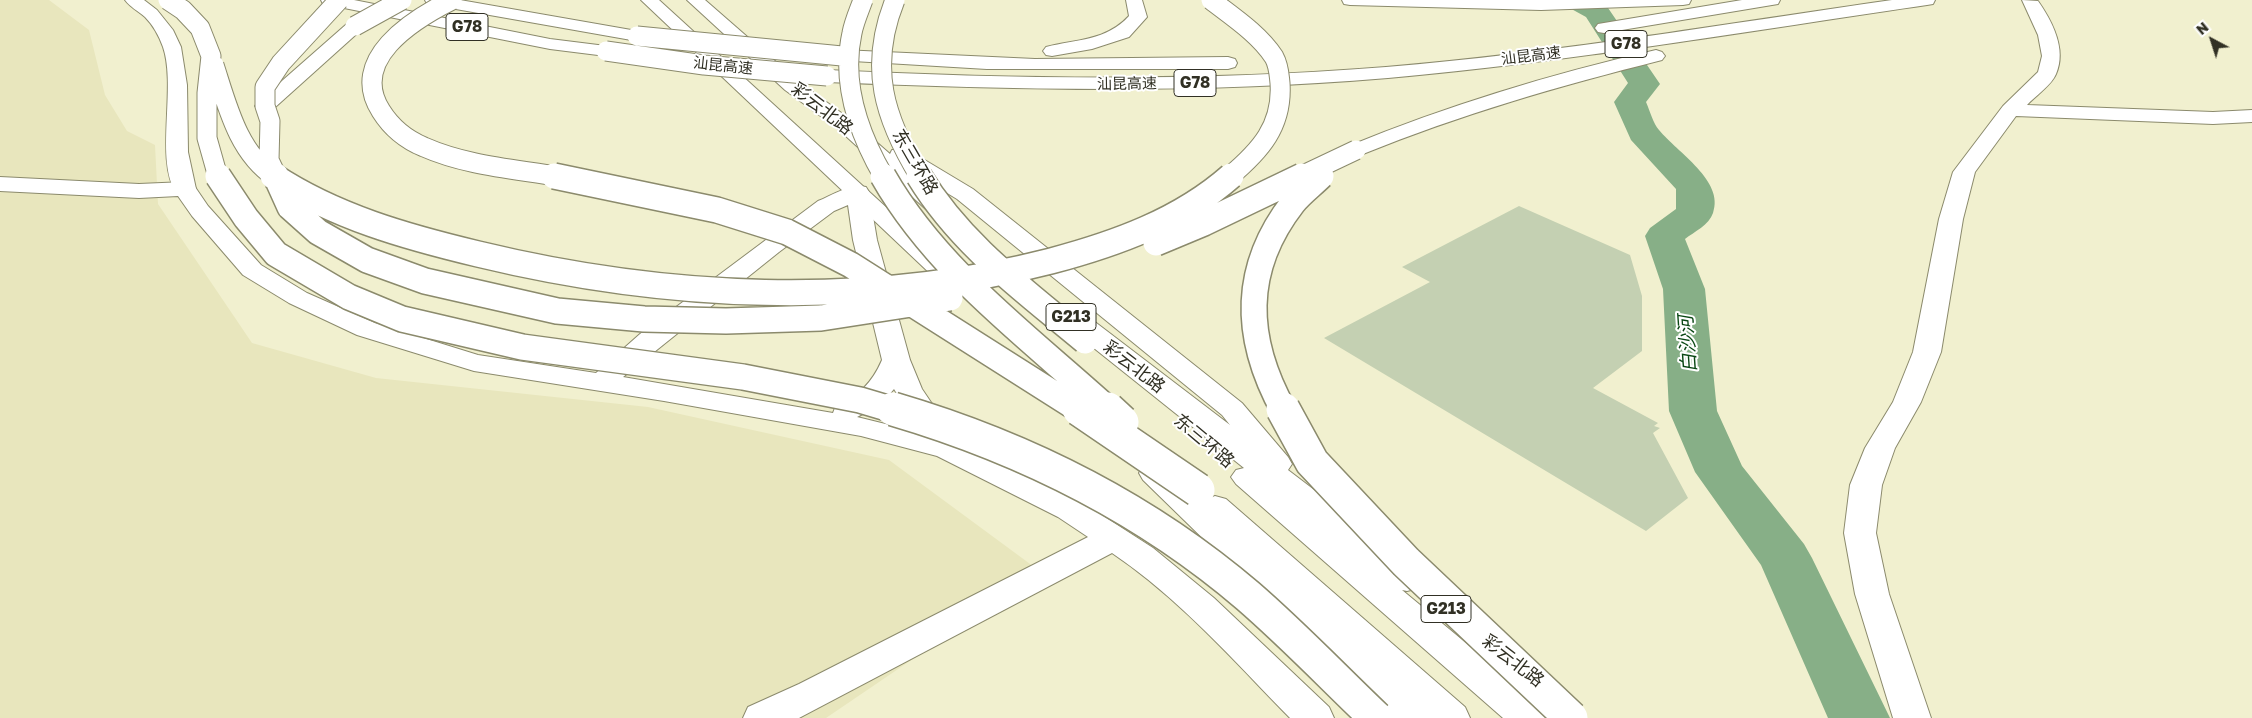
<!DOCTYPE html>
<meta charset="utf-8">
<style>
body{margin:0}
#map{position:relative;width:2252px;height:718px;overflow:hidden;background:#f1f0cf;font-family:"Golos Text",sans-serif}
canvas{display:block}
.north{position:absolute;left:2187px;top:15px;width:50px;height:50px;-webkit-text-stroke:4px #fff;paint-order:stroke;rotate:320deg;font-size:14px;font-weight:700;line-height:20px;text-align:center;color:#313024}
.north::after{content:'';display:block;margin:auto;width:18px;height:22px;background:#313024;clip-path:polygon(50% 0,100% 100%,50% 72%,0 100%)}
</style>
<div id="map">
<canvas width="2252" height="718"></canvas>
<div class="north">N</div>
</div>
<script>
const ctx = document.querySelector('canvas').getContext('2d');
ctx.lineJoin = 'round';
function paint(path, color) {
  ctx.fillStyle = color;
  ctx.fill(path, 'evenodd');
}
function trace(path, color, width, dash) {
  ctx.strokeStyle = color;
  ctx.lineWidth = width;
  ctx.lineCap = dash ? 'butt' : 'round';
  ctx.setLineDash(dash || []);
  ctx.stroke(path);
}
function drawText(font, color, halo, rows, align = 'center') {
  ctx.font = font + ' "Golos Text","Noto Sans SC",sans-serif';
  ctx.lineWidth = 4;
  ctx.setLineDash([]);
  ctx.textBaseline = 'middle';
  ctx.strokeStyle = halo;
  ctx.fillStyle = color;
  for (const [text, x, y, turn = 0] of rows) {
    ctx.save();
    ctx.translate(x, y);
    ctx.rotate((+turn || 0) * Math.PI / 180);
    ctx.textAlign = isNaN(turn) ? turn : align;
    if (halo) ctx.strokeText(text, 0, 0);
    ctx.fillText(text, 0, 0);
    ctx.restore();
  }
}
paint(new Path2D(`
 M0 0H49L89 30 105 95 127 131 155 145 158 204 252 343 376 378 648 407 889 460 1041 572 826 718H0Z`), '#e8e6bd');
paint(new Path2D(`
 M1562 0H1596L1606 5 1660 84 1646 102C1650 111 1653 123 1659 130 1677 152 1725 181 1713 213 1709 225 1694 232 1685 239L1705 289 1717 411 1742 466 1804 544 1812 558 1890 718H1828L1761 565 1695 472 1669 411 1663 289 1645 236 1650 228 1676 209V189L1631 140 1614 102 1628 83 1586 17 1566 6Z`), '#87af87');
paint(new Path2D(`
 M1519 206 1630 255 1642 296V351L1593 388 1658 423 1654 426 1660 428 1653 433 1688 498 1646 531 1324 338 1430 282 1402 267Z`), '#c4d0b2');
const minor = new Path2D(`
 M2022 0 2038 1C2052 21 2067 49 2056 74 2052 85 2035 96 2027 105L2213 112 2252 110V122L2213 124 2016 116 1975 172 1963 219 1941 352 1921 402 1895 448 1882 485 1876 533 1889 594 1931 718H1893L1855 594 1844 533 1850 485 1865 448 1893 402 1913 352 1939 219 1953 172 2003 106 2038 72 2042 56 2038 35Z
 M0 177 139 184 185 182 193 184 208 206 261 265 307 293 375 323 478 355 596 373 640 334 818 201C833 195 850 183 866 187L869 192 877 240 910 360 922 389 949 429 944 436 939 437 958 442 1080 501 1153 548 1214 598 1329 707 1334 718H1290C1234 661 1179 598 1112 553L799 718H743L748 707 799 684 1088 537 1058 517 937 456 861 436 664 401 474 371 357 335 289 303 243 275 192 216 178 196 139 198 0 191ZM848 205 853 240 882 360C872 383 859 396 836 405L833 413 623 377 779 252 834 211ZM894 389 919 429 922 433 857 417 881 404Z`);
const highway = new Path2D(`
 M125 0H144L157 10 173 30 181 47 187 85 188 152 196 189 193 194 185 196 177 194C154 161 177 88 163 47 159 36 153 25 145 17 138 11 130 7 125 0Z
 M321 0H354L550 39 606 46 612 47 615 51 612 55 606 56 550 49 329 5 323 4Z
 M425 0H460L637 31 643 32 646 36 643 40 637 41 433 5 427 4Z
 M641 0H659L956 271 959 276 956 281 947 283 938 281Z
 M687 0H705L799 82 851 120 890 154 892 150 900 149 908 150 973 189 1242 403 1288 457 1292 464 1288 470 1419 570 1424 579 1419 588 1407 591 1402 590 1543 707 1548 718H1503L1236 484 1231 477 1236 470 1244 468 1060 321 1056 315 1060 309 1069 307 1078 309 1230 425 1222 415 957 199 906 168 948 207 945 212 937 214 929 212 837 128 785 90Z
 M1126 0H1142L1147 17 1129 37 1092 49 1052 56 1046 55 1043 51 1046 47C1077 39 1106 41 1129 16Z
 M1342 0H1691L1689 4 1683 5 1541 10 1350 5 1344 4Z
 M1742 0H1780L1778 4 1604 33 1598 32 1595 28 1598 24Z
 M1892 0H1935L1933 4 1927 5C1748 31 1568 62 1388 78 1201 94 1014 90 827 82L820 80 818 76 820 72 827 70C1013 79 1200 82 1386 67 1556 53 1724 24 1892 0Z
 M355 21 361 22 364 26 361 30 272 110H258L255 106 258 102 349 22Z
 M842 50 1035 59 1228 57 1235 59 1237 63 1235 67 1228 69H987L836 60 833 56 836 52Z
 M1656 50 1662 52 1665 56 1662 60C1559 86 1462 114 1363 154L1356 156 1349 154 1345 150 1349 146C1449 105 1551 74 1656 50Z
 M1154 463 1165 466 1203 501 1215 496 1226 499 1465 707 1470 718H1387L1143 480 1139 473 1143 466Z`);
trace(minor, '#8b8a6c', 2);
trace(highway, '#8b8a6c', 2);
paint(minor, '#fff');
paint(highway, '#fff');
const highwayBridgeFar2 = new Path2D(`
 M168 0 183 10 200 28 211 56 207 93V138L218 177
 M452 0C412 20 348 60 381 111 391 127 407 140 424 147 467 166 516 169 561 177
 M863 0C859 11 854 22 852 33 841 83 859 134 884 177
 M895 0C868 67 884 118 920 177
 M1211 0C1233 17 1259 34 1274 57 1279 66 1279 74 1280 83 1283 126 1260 151 1229 177
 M355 26 402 0
 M637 36 842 56
 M606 51 704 65 827 76
 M214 65C227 105 238 153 275 177
 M277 177 269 160 270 121 265 106V87L281 63 339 0
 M1299 177 1356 150
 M1320 177 1322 175`);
const highwayBridgeFar1 = new Path2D(`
 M218 176 246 218 276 254 349 297 402 319 522 347 743 377 860 400 897 411
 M273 176C335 217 407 237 478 254 664 299 865 309 1051 261 1115 244 1180 221 1231 176
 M276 176 290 207 318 232 367 260 425 281 557 311 644 319 726 321 821 318 950 298
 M554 176 717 210 787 232 851 265 1081 411
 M883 176C937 271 1030 338 1110 411
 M919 176C961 245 1024 290 1085 341
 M1156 243 1204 223 1302 176
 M1284 411C1244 339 1241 270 1293 203 1301 193 1312 185 1321 176`);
const highwayBridge = new Path2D(`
 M893 409C1022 447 1145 508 1248 596 1292 634 1333 677 1376 718
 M1079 409 1198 490
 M1108 409 1122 422
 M1283 409 1312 462 1406 562 1571 718`);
trace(highwayBridgeFar2, '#8b8a6c', 21, []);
trace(highwayBridgeFar1, '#8b8a6c', 28, []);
trace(highwayBridge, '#8b8a6c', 36, []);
trace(highwayBridgeFar2, '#fff', 19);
trace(highwayBridgeFar1, '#fff', 25);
trace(highwayBridge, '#fff', 33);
drawText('15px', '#313024', '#fff', [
 ["汕昆高速",1531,56,-7],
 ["汕昆高速",723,66,6],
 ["汕昆高速",1127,84,-1]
]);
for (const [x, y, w] of [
 [467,27,42],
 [1626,44,42],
 [1195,83,42],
 [1071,317,50],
 [1446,609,50]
]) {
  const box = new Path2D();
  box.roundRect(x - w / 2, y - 13.5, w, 27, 4);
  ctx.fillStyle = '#fff';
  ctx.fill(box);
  trace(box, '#313024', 1);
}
drawText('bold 16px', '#313024', null, [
 ["G78",467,27],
 ["G78",1626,44],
 ["G78",1195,83],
 ["G213",1071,317],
 ["G213",1446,609]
]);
drawText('18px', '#313024', '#fff', [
 ["彩云北路",822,109,38],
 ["东三环路",915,162,60],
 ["彩云北路",1134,367,38],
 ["东三环路",1204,441,40],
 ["彩云北路",1513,661,38]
]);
drawText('italic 19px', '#094713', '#fff', [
 ["白沙河",1688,344,-94]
]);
</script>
